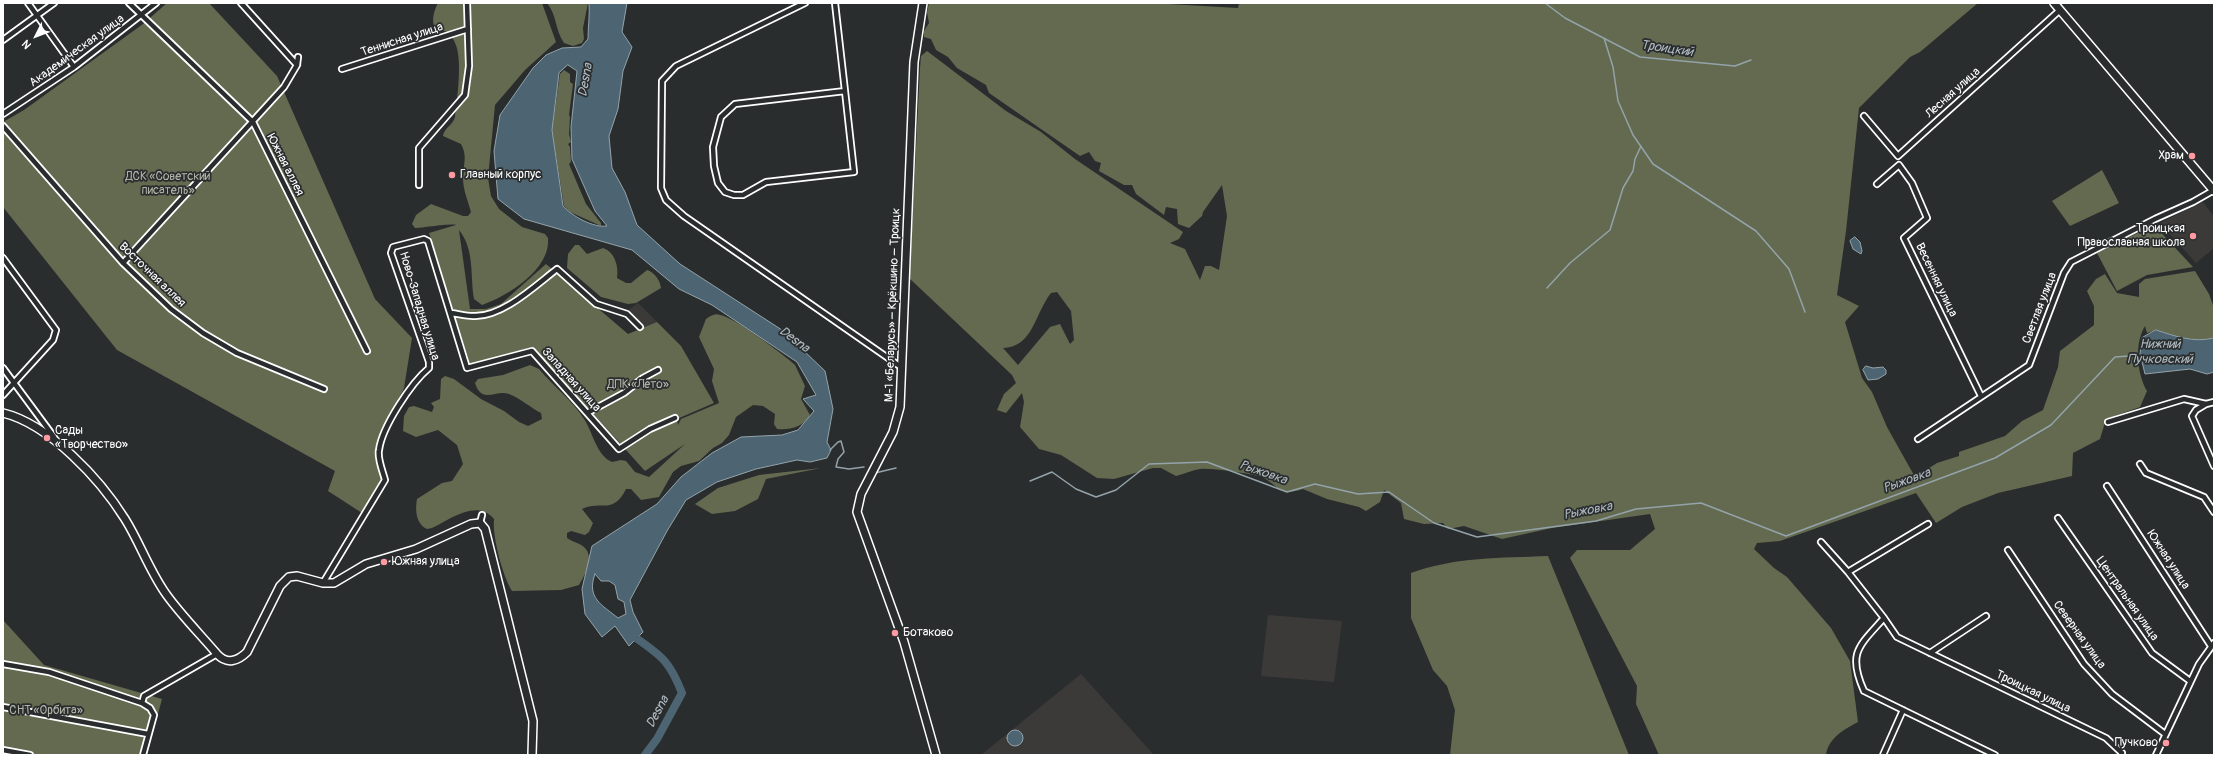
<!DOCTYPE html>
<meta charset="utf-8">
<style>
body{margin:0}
#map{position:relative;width:2217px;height:758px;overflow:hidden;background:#2a2d2e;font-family:Pangolin,sans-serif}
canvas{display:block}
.frame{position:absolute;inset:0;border:4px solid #fff;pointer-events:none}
.north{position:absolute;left:16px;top:16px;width:40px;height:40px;-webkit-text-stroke:3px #2a2d2e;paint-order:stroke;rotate:228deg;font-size:11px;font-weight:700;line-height:16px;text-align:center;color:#fff}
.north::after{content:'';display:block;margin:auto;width:14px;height:18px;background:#fff;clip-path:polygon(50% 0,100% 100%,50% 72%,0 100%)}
</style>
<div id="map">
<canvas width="2217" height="758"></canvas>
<div class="frame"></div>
<div class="north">N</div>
</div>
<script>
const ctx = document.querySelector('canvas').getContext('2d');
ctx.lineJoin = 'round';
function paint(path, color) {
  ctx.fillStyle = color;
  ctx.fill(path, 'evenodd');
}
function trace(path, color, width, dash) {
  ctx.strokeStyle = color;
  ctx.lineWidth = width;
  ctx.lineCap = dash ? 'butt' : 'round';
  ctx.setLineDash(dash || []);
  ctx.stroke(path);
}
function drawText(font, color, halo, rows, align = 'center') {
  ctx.font = font + ' Pangolin,sans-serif';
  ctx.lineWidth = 3.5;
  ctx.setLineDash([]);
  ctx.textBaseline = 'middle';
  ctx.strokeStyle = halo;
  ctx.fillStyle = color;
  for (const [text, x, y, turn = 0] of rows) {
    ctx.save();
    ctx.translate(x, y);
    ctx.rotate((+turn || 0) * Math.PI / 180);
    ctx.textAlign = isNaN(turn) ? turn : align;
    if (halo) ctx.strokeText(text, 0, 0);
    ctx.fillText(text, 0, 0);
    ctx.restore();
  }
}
paint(new Path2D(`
 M2203 202 2214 217V248L2196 263 2160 223Z
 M638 303 657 322 646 328 628 310Z
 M1268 615 1342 621 1334 682 1261 676Z
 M1081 674 1154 755H981Z`), '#3c3a38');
paint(new Path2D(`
 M167 3H209L277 76 375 299 412 338 404 388 376 446 375 456 382 479 362 513 328 491 335 471 117 350 3 207V122L24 110 143 24Z
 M438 3H542L556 42 525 70 495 105 488 178 491 196 499 209 522 227 545 234 548 238C551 269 508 296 482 305L474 299C470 276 475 250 459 230L470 309H486L501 304 546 264 628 334 657 322 681 346 714 403 677 419 678 425 681 419 719 403 712 381 714 369 699 337 706 319C710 316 715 313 720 315 735 318 774 348 788 359L795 365 805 386 801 399 810 415C803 427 791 430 777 429L774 424 775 414 763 406 753 405 736 417 729 435 722 443 713 448 699 461 681 466 673 472 659 497 641 500 631 489H626C613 515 602 500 582 509L593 523 589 532 585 535 571 531 567 533V538C572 542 580 543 584 547 595 557 585 575 579 585L561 590 512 591C503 577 492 536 494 519 477 498 449 520 432 528L427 529C416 524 415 510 417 499L442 483 452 481 463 464 457 445 438 430 416 437 403 431 404 416 409 407 414 406 432 412 434 407 431 403 440 399 441 379 445 376 454 379 481 399 504 411 519 422 528 426 542 419 541 413C531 408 520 398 509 394 496 389 482 405 475 383L478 379 503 375 530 365 539 369C553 386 572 400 584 419 593 432 596 455 612 462L621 460 626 461 635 472 649 477 685 444 645 471 533 347 470 364 429 233 456 225C452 223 422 228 415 228L412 224 416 215 431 204 463 216H468L471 212C468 201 463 190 463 178 463 165 468 157 461 144L443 136C444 128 453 125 455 117 457 99 463 59 455 43 454 40 451 35 448 32 446 31 442 31 439 30 429 27 434 10 438 3Z
 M547 3H588L583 28 584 39 582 43 573 46 564 43C555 30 557 15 547 3Z
 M929 3H1151L1238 8 1239 3H1978L1920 52 1910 57 1859 108 1846 231 1837 295 1859 306 1845 322 1862 378 1872 392 1887 427 1915 477 1937 463 1959 456V452L2005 436 2022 421 2043 410 2058 367 2060 351 2094 325V306L2087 291 2096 279 2105 274 2117 293 2139 297V284L2145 279 2195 271 2209 294 2214 308V338C2193 343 2175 336 2156 330L2147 333 2145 326C2134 344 2137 374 2147 391L2140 407 2106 419 2100 439 2073 453 2072 476 1998 493 1962 507 1936 523 1916 493 1780 541 1757 543 1754 549 1774 568 1787 577 1831 628 1850 661 1858 722C1845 729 1828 738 1826 755H1659L1636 704 1637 686 1570 558 1577 550H1630L1655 529 1650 514 1552 528 1502 539 1464 526 1448 529 1443 523 1424 524 1404 519 1401 503 1384 490 1380 502 1366 511 1359 507 1327 499 1303 489C1276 498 1277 481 1258 476 1243 473 1214 468 1200 469 1192 470 1184 474 1176 476L1161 468H1153L1114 479 1097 478 1061 455 1039 449 1020 427 1024 402 1022 393 1006 413 997 410 1004 394 1016 383 1012 375 908 277 907 272 910 267 920 68 921 56 927 51 1006 111 1041 132 1075 159 1183 232 1179 239 1170 243 1185 249 1200 280 1205 266H1211L1219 270 1227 216 1222 185 1203 212 1202 216 1189 228 1178 224 1177 209 1166 207 1164 215 1136 194 1132 185H1124L1099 171 1101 163 1095 161 1089 152 1080 156 989 93 986 85 957 68 948 57 936 50 931 39 924 37V31L929 23 927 12ZM1057 292 1071 311 1074 340 1070 344 1060 324 1050 327 1018 365 1003 348C1031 347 1034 319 1048 297L1051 293Z
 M564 70 570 74V82L573 84 569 115 570 117 569 134 571 142 568 144 570 147 571 162 569 164 586 204 601 223V226L570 212 564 206 552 130 560 74Z
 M2102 170 2119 203 2070 226 2052 201Z
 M2154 225 2193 267 2147 275 2117 291 2097 253Z
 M575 245H579L587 254 603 248C615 252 619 267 617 278L626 283H631L647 270C654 272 660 280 661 288L636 303 628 304 601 297 567 268 568 254Z
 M821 468 766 479 758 499 735 511 712 514 695 504 718 488 759 475Z
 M1548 556 1629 755H1450L1455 710 1447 686 1433 670 1411 618V573C1454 557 1502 558 1548 556Z
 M3 620 44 665 162 699 147 755H3Z`), '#636a50');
const water = new Path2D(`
 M589 3H627L622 32 632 47 623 71 618 109 609 136 612 168 625 192 637 225 680 264 782 330 825 371 833 409 827 442 831 450 827 458 810 462 797 460 756 469 717 482 686 500 667 531 630 600 633 612 643 632 629 646 615 626 602 637 585 614 582 589 592 546 657 504 681 477 712 453 741 437 782 435 798 430 814 411 803 399 816 395 797 362 712 305 679 289 632 250 524 219 498 199 494 151 500 115 533 68 546 55 562 48 581 47 588 39C588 27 590 15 589 3ZM568 65 577 71 571 127 572 159 595 211 607 226C593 228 572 216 563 206L552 130 559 73ZM595 574 601 581H609L615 585 618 599 624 602 626 614 618 618C602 605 586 598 595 574Z
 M1855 237 1860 242 1862 251 1861 254 1853 249 1850 241Z
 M2156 330C2175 336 2193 343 2214 338V372L2207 374 2190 369 2145 374 2140 354 2142 338Z
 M1866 366 1873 368 1883 367 1886 370V374L1878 379 1868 380 1863 370Z
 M1007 738a8 8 0 1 1 16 0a8 8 0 1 1-16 0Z`);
paint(water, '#4d6572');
trace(water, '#94a3aa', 1);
trace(new Path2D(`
 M1545 3 1565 18 1640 57 1735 66 1751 60
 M1604 38 1613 67 1618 101 1633 135 1653 164 1756 231 1789 269 1805 312
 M1547 288 1570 263 1610 230 1623 188 1633 171 1635 159 1641 146
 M830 450 838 442 841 441 844 452 838 459 836 467 849 469 864 467
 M875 473 896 468
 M1030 481 1052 472 1076 489 1096 497 1116 490 1149 464 1207 462 1287 492 1315 484 1358 494 1389 492 1434 523 1477 537 1596 521 1636 509 1701 503 1786 536 1995 458 2051 425 2115 357 2129 356`), '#94a3aa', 1.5);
trace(new Path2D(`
 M633 628 636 638C662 656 670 662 682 693L657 739 645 755`), '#4d6572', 8);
const street = new Path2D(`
 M28 3 74 67
 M129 3 253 122 367 351
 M241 3 297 65
 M805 3 676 66 662 81 661 188 666 200 684 216 901 367
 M835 3 845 91
 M3 40 54 3
 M342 69 468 29
 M845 91 854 172 766 182 743 195H734L725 192 718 183 714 166 713 147 721 117 735 104Z
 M3 114 74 67 156 3
 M1864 116 1898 156 2060 10
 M3 126 123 263 171 309 203 333 237 353 324 389
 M1877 184 1899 165 1912 183 1927 218 1904 238 1981 396
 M419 185V148L465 95 469 66 467 3
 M3 258 56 330 53 340 3 395
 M123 263 284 87 297 65 298 57
 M451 313C459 314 466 316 473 316 502 318 536 285 557 269L596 304 627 314 640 327
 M3 368 54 437
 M2206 404 2196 410 2192 416 2214 466
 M587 413 624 393 643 378 658 370
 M2108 422 2184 399 2206 404 2214 402
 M1918 439 2029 365 2064 273 2071 262 2155 219 2193 202 2214 190
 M2140 464 2146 473 2204 497 2214 512
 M2107 486 2211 646
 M2058 518 2152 653 2190 681
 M480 523 482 515
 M1821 542 1848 572 1884 618
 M2008 550 2084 664 2112 694 2165 734
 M1848 572 1928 524
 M323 583 385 480C383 472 377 458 379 450 382 427 411 383 429 368V362L391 253 393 247 424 239 428 241 467 368 532 351 619 449 650 429 675 418
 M1930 653 1986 616
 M3 664 49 672 142 703 150 708 154 715 143 755
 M142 703 144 696 217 654
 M3 707 148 734
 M3 750 30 755
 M1883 755 1903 710
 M1995 755 1864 691C1847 653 1859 646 1884 618L1897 637 2106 738 2122 753 2121 755
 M2156 755 2199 664 2214 643`);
const secondary = new Path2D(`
 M923 3 914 62 900 407 893 432 861 494 857 512 904 642 936 755
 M2054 3 2214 191
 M3 413C49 424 100 479 125 519 140 543 149 570 166 594 181 615 200 634 217 654 227 665 238 661 247 652L280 586 289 577 297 576 323 583H334L366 564 416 549 471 524 480 523 485 529 533 721 532 755`);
trace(street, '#fff', 8);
trace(secondary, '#fff', 10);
trace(street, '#2a2d2e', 4.5);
trace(secondary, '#2a2d2e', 7);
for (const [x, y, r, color] of [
 [2192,156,4,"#ff9aa2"],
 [452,175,4,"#ff9aa2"],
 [2193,236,4,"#ff9aa2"],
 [47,438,4,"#ff9aa2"],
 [384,562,4,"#ff9aa2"],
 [895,633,4,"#ff9aa2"],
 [2166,743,4,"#ff9aa2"]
]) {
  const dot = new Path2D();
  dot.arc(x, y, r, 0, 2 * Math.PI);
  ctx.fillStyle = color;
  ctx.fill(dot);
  trace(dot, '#2a2d2e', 1.5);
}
drawText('12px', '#fff', '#2a2d2e', [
 ["Теннисная улица",402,40,-18],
 ["Академическая улица",77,51,-36],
 ["Лесная улица",1953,93,-42],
 ["Южная аллея",285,165,63],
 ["Восточная аллея",152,275,44],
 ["Весенняя улица",1936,280,64],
 ["М-1 «Беларусь» – Крёкшино – Троицк",893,305,-88],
 ["Ново-Западная улица",419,306,73],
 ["Светлая улица",2040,308,-69],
 ["Западная улица",571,380,48],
 ["Южная улица",2168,560,57],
 ["Центральная улица",2127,599,55],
 ["Северная улица",2079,635,54],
 ["Троицкая улица",2033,692,26]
]);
drawText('12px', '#fff', '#2a2d2e', [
 ["Храм",2184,156,"right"],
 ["Главный корпус",460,175],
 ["Троицкая",2185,229,"right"],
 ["Православная школа",2185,243,"right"],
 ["Сады",55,431],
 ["«Творчество»",55,445],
 ["Южная улица",392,562],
 ["Ботаково",903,633],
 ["Пучково",2158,743,"right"]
], 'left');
drawText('12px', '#b1b4a8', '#2a2d2e', [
 ["ДСК «Советский",168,177],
 ["писатель»",168,191],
 ["ДПК «Лето»",638,385],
 ["СНТ «Орбита»",46,711]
]);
drawText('italic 13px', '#afbac0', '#2a2d2e', [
 ["Троицкий",1667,49,8],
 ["Desna",586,80,-80],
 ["Desna",794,340,37],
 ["Нижний",2160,345],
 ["Пучковский",2160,360],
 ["Рыжовка",1263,473,19],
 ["Рыжовка",1907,481,-20],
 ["Рыжовка",1588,511,-11],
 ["Desna",658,712,-62]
]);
</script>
